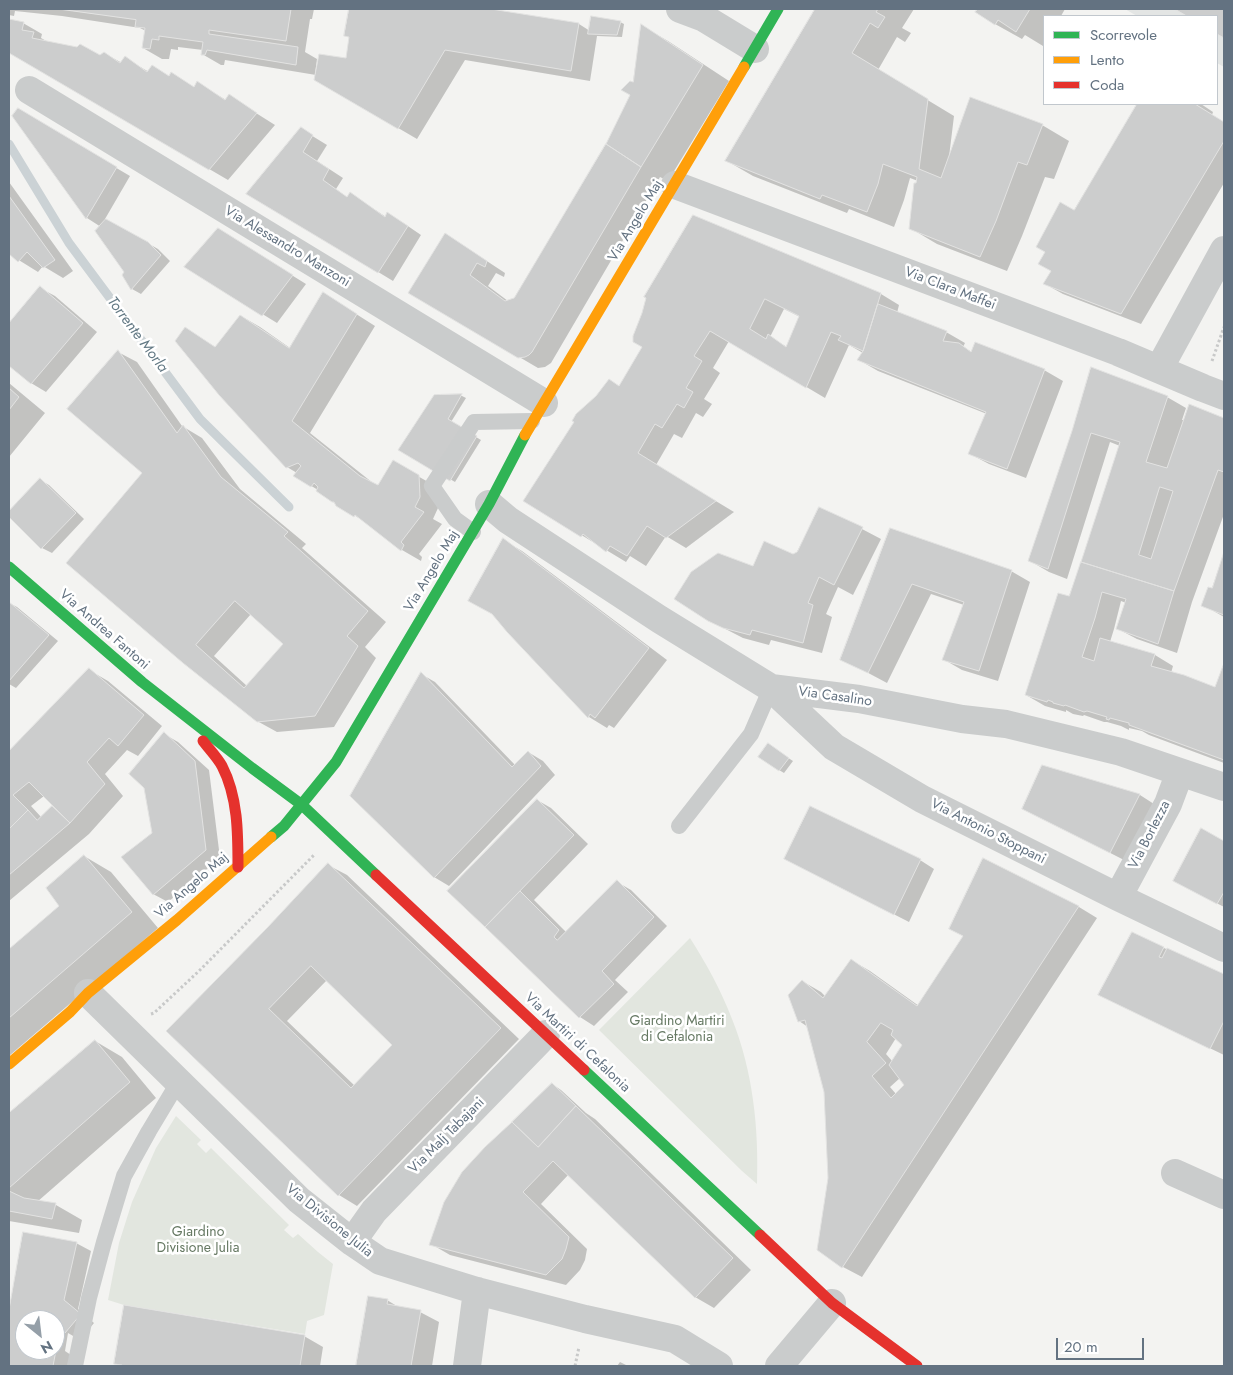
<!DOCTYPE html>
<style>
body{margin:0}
#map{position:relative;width:1233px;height:1375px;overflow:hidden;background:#f3f3f1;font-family:Jost,sans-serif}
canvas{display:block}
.frame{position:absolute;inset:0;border:10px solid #637281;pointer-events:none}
.legend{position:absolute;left:1043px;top:15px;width:175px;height:90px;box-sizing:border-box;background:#fff;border:1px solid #c1c7cd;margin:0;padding:6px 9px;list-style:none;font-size:15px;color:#637281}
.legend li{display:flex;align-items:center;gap:10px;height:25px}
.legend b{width:25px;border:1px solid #c1c7cd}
.north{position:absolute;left:15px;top:1310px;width:50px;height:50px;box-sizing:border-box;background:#fff;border:1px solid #c1c7cd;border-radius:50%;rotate:151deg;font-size:14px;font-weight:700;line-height:20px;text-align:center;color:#637281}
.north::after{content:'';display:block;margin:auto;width:18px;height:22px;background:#959fa8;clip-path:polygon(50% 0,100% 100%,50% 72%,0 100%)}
.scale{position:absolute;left:1056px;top:1338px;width:88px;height:22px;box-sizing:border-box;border:2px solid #637281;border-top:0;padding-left:6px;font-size:15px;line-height:18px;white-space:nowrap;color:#637281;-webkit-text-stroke:4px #fff;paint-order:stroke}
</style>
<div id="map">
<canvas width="1233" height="1375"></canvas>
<div class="frame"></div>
<ul class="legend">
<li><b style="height:6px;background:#30b455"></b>Scorrevole</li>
<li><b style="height:6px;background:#ff9f0a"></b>Lento</li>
<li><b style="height:6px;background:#e5322d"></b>Coda</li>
</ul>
<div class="north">N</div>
<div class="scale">20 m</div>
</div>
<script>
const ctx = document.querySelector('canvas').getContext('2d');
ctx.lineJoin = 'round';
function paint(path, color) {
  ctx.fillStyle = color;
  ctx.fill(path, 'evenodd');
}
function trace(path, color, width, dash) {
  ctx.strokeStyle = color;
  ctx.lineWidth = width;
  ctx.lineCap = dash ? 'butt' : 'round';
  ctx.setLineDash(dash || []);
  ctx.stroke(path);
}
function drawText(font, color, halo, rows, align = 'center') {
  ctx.font = font + ' Jost,sans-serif';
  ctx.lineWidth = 5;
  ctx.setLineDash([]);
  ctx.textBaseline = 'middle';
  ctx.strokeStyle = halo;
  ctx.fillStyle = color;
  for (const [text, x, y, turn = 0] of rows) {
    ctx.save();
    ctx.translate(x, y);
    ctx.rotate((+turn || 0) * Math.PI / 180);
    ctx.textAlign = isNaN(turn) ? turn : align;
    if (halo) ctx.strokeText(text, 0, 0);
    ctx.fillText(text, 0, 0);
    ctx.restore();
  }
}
paint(new Path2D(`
 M1125 9H1224V67L1217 63V16H1137Z`), '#e3e5e4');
paint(new Path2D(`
 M690 938C706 963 721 990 732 1019 753 1071 759 1129 757 1184L742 1171 599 1030Z
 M176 1116 201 1140 197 1144 206 1153 211 1148 289 1225 284 1230 293 1238 298 1234 318 1252 333 1264 324 1315 307 1321 305 1334 124 1305 108 1300 119 1243 132 1202 156 1148Z`), '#e2e6df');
paint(new Path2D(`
 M9 9H314L312 19H310L305 52 317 59 315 74H317L347 59 350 38 346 36 350 9H483L579 24 590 31 620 22 624 24 622 37 597 36 590 81 465 60 417 139 316 80V75L225 60 224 65H221L202 54 203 50 178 47V50L171 49 169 59H162L143 48 146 31 140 28 62 16 15 11 14 16 9 15Z
 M817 9H914L902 28 911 33 905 42 897 37 878 70 954 116 949 157 1042 125 1069 141 1054 179 1045 177 1022 236 1007 271 937 244 910 228 918 181 910 178 904 200 894 227 849 209 847 213 753 176 727 161Z
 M979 9H1065L1061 16H1044L1043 46 1025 35 1022 39 995 24 977 12Z
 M1177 9H1224V37L1217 32V16H1190Z
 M9 20 23 23 42 34 41 38 50 43 101 57 104 53 122 63 125 58 149 72 170 77 172 74 195 88 216 94 226 100 229 96 275 125 228 180 9 52Z
 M642 26 668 41 729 81 668 181 660 177 551 363 545 367 538 368 410 293 464 246 505 273 504 277 496 273 488 286 508 301 515 299 611 148 631 95 634 84Z
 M1138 104H1201L1213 112 1212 115 1224 122V183L1141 324 1063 294 1045 284 1052 271 1074 212Z
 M18 110 130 176 105 219 158 249 170 261 141 294 132 289 125 272 101 227 87 218 14 116Z
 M301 129 327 145 317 161 343 178 336 189 348 198 351 194 386 217 402 222 421 235 393 281 248 193Z
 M9 182 73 271 63 278 43 266 38 272 9 254Z
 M232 238 306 284 277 323 186 267Z
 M40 288 55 296 97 332 46 392 31 383 9 364V325Z
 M881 294 899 305 897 313 946 332 965 343 963 347 972 352 1044 370 1063 381 1026 478 989 464 970 454 987 414 878 371 859 360 863 353 849 345 825 398 729 341 713 368 720 373 704 399 712 404 703 417 696 413 682 438 674 434 656 465 734 512 686 548 666 536 646 566 630 556 626 562 525 501 620 387 644 347 648 297ZM784 309 800 317 787 347 770 337Z
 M342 305 375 326 310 433 378 487 393 462 437 487 438 508 433 519 442 524 419 554 422 557 421 561 402 550 369 524 337 505 318 490 295 476 297 473 287 467 186 329 217 348 241 316 260 327 290 348Z
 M118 352 137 362 182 426 202 438 240 489 306 544 302 548 386 622 365 647 376 658 334 727 277 732 257 721 184 662ZM251 614 285 644 247 686 214 656Z
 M9 383 45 413 9 457Z
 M434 396H462L466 398 451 422 481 440 455 482 400 450Z
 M1167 397 1186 408 1182 420H1184L1190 406 1224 419V514L1192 602 1177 653 1137 639 1118 629 1126 603 1121 601 1114 629 1110 642 1155 655 1173 666 1171 673 1215 689 1224 666V763L1149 735 1142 731 1129 728V730L1121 726 1107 722H1104L1084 715 1083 716 1073 714 1066 710V712L1045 706 1026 695 1069 598 1120 446 1110 442 1067 579 1049 572 1030 561 1073 432Z
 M40 480 49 485 84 519 52 553 42 548 9 515V512Z
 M820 508 862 529 881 539 853 595 838 587 826 614 832 617 822 653 771 640 769 645 743 638 708 620 753 568 793 555 797 552Z
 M890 530 1011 571 1030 582 998 681 962 670 943 659 964 605 931 594 887 683 842 659Z
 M503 540 522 551 667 660 614 728 609 725 607 728 589 717 493 613Z
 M1224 556V617L1203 605 1213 590Z
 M9 603 17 607 58 641 16 688 9 684Z
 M89 670 108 681 162 726 138 756 127 750 105 774 123 796 89 834 9 901V752ZM44 796 54 806 42 818 31 806Z
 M421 674 435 682 516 766 528 752 543 761 555 775 449 886 434 877Z
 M164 734 178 742 209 770 220 858 168 902 153 894V833Z
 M773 748 793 761 784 773 779 770Z
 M1042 766 1140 795 1154 804 1124 860 1024 809Z
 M537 800 551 808 588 844 534 900 566 932 617 882 631 890 667 926 615 980 628 992 594 1026 580 1017 448 891Z
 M1202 829 1224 842V907L1184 886Z
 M84 856 111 872 158 928 9 1056V951L61 906Z
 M786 859 920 860 934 869 909 922Z
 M983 860 1079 907 1097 918 862 1277 843 1267 829 1178 826 1092 808 1027 799 1021 802 981 821 992 826 997 851 960 870 971 919 1006 964 936ZM896 1038 904 1045 893 1062 886 1054ZM900 1078 906 1085 896 1094 890 1087Z
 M328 865 347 875 519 1039 357 1206 339 1195 167 1031 268 929ZM327 980 393 1045 355 1086 287 1021Z
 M1164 948 1224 976V1055L1114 1002Z
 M95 1041 122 1057 156 1098 37 1202 56 1205 82 1220 79 1233 9 1221V1115Z
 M552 1084 561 1090 586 1113 595 1119 751 1270 714 1308 695 1297 569 1174 541 1204 587 1249 585 1260 580 1270 566 1285 450 1255 431 1244Z
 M24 1233 76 1243 91 1251 78 1309 94 1323 80 1340 68 1333 65 1351 71 1355 69 1366H9V1317ZM25 1320H55V1350H25Z
 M369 1297 387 1300 400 1308 420 1312 439 1322 432 1366H358Z
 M304 1336 323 1347 320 1366H120L115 1363Z
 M620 1362 628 1366H617Z`), '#0003');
trace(new Path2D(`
 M9 144 69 243 200 419 289 507`), '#cbd2d5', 9);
const building = new Path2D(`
 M59 9H291L286 41 209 30V34L298 47 296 65 207 50 205 55H201L203 42 159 36V40L152 39 150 49 142 48 145 28 135 27 136 20Z
 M349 9H491L579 23 571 71 445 50 398 129 314 80 319 54 346 58 349 37 344 36Z
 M815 9H878L876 12 885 17 878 28 870 23 852 53 928 99 919 169 941 178 970 97 1043 124 1027 165 1018 162 996 221 980 257 909 229 914 183H916L917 177 883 164 878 184 867 212 822 195 820 199 725 161Z
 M978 9H1030L1016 32 998 20 995 25 975 12Z
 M1175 9H1224V38L1217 34V16H1187Z
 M591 16 621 21 617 35 588 34Z
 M9 19 24 22 22 30 34 32 32 38 77 47 80 44 100 55 104 52 120 63 125 56 147 72 152 65 169 76 171 72 194 87 197 81 225 100 229 94 257 113 209 170 9 53Z
 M641 24 703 65 641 167 606 144 630 95 621 90 630 81 633 82Z
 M1137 104H1195L1224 122V141L1121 314 1043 284 1051 271 1038 264 1045 252 1036 247 1060 202 1074 210Z
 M18 108 117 167 86 219 12 116Z
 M301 127 313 135 303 152 329 169 323 180 347 197 350 192 385 217 387 212 408 226 378 273 246 194Z
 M606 144 641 167 532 352 529 355 525 357 518 358 408 293 445 233 487 261 485 267 477 263 470 275 505 301 514 298Z
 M9 196 55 260 43 268 27 252 18 262 9 254Z
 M693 215 881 293 863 351 838 340 841 336 831 332 806 388 710 331 694 356 702 361 686 388 693 392 684 408 677 404 662 428 655 424 638 453 716 501 666 538 647 526 627 556 610 546 606 552 583 534 581 537 523 501 574 422 572 421 576 414 596 396 609 379 619 386 642 347 633 342V336L642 313 646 298 644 297ZM765 299 799 316 786 347 768 334 766 339 750 329Z
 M106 219 148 242 161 255 131 290 122 275 124 272 95 231Z
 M218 228 293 275 262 316 184 267Z
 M40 286 83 323 31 384 9 366V323Z
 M323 292 357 314 292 421 360 476 378 485 393 460 419 475 420 497 415 507 424 512 401 542 404 545 401 551 355 515 354 517 336 506 334 502H332L316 491 318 487 314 483 311 487 293 476 301 466 298 463 286 468 219 395 175 341 185 327 215 347 240 315 289 348Z
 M878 304 947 331 943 341 959 343 971 352 975 342 1045 369 1007 469 968 454 986 412 857 360 863 351Z
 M118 350 177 433 183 425 221 477 288 532 284 536 368 611 347 636 358 646 315 716 257 722 183 663 66 563 142 473 67 409ZM235 601 283 644 244 688 196 645Z
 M1091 367 1168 396 1146 462 1167 468 1189 404 1224 418V472L1218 470 1174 591 1081 562 1120 442 1091 433 1048 569 1028 561 1072 431ZM1160 487 1173 491 1151 559 1139 555Z
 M9 388 19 397 9 410Z
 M462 394 448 419 477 436 450 481 398 450 434 395Z
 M40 478 76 513 41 549 9 517V511Z
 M819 507 863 527 834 585 819 577 808 603 813 605 803 643 752 630 750 635 723 628 708 621 674 599 691 572 718 553 753 566 764 541 793 554 797 552Z
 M890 528 1012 570 979 671 942 660 964 602 912 584 868 673 840 660Z
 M503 538 649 648 595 718 590 714 588 718 507 632 492 614 468 601Z
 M1224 552V615L1201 606 1208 587 1212 588Z
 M1081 562 1174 591 1158 644 1116 629 1126 599 1102 592 1095 618 1082 657 1094 661 1100 638 1155 654 1151 666 1184 675 1215 687 1224 663V760L1129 725V723L1110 718 1109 720 1106 719 1107 717 1087 711 1084 712 1065 705 1064 706 1053 703V702L1048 700 1047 702 1025 695 1058 593 1069 596Z
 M9 602 49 635 9 681Z
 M89 668 144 715 118 746 109 738 87 762 105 784 70 823 29 782 13 795 28 810 9 829V751Z
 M421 672 512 767 528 751 541 766 434 878 350 796Z
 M164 732 195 761 206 850 153 895 121 857 152 833 144 788 129 774Z
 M768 743 789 758 779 771 758 757Z
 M1042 765 1140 794 1110 853 1022 809Z
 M537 799 574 835 485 927 447 891Z
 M52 806 70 823 9 875V829L28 810 37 820Z
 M810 806 921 859 894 915 784 859Z
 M1201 828 1224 841V892L1217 904 1173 881Z
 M84 855 132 912 9 1018V949L59 906 46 888Z
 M983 858 1079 906 842 1268 817 1250 828 1178 824 1092 805 1020 798 1022 788 995 802 980 823 998 851 959 917 1006 963 936 949 929ZM881 1023 893 1030 891 1035 902 1045 889 1065 904 1085 891 1098 872 1076 886 1063 867 1042Z
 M328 863 501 1028 338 1196 166 1031 267 928ZM311 966 392 1045 351 1088 269 1009Z
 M617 880 654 917 602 971 614 984 579 1018 485 927 520 891 559 930 554 937 557 940Z
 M1132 932 1164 947 1159 957 1162 958 1167 948 1224 974V1021L1210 1049 1098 995Z
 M95 1040 130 1082 9 1188V1113Z
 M552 1083 576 1106 538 1147 512 1122Z
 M576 1106 733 1258 695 1298 553 1161 523 1192 569 1237 566 1249 562 1259 546 1275 429 1245 444 1202 462 1172 485 1147 512 1122 538 1147Z
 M9 1191 24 1198 56 1203 52 1219 9 1211Z
 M23 1232 77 1242 64 1300 81 1314 65 1333 55 1325V1320H25V1350H55V1345H57L53 1366H9V1310Z
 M368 1296 388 1299 387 1304 421 1310 411 1366H356Z
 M124 1305 305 1335 300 1366H122V1365L114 1364Z`);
paint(building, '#cccdcd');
trace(building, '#e2e2e1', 1);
trace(new Path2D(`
 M1212 361 1224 327
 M151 1014 154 1013 199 971 314 855 313 854
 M575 1366 579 1347`), '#c8c9c9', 3, [2.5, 2.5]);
trace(new Path2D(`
 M473 532 455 519 432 486 474 422 532 421
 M679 826 751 734 771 688
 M75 1366 89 1298 104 1242 124 1176 149 1131 179 1081`), '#cacccc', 16);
trace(new Path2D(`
 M680 9 704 18 755 49
 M29 90 544 403
 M675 185 1118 352 1203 388 1224 396
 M1159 369 1224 250
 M489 504 508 520 659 619 771 688 859 699 962 719 1006 724 1121 752 1224 787
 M771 688 834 747 922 799 1118 897 1224 948
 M1118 897 1168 804 1180 772
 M88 993 299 1200 352 1242 380 1261 477 1291 585 1319 675 1339 719 1366
 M1175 1173 1224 1195
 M352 1242 374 1211 546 1034
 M467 1366 477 1291
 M779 1366 832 1303`), '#cacccc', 28);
trace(new Path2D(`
 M744 67 778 9
 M9 567 142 682 252 768 302 805 376 875
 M271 837 284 826 336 762 489 504 525 435
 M584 1070 760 1235`), '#30b455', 11);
trace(new Path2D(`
 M525 435 744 67
 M9 1064 70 1012 88 993 177 920 271 837`), '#ff9f0a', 11);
trace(new Path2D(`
 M203 741C209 749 217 757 222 766 238 797 238 833 238 867
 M376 875 584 1070
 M760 1235 832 1303 917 1366`), '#e5322d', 11);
drawText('14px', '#637281', '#fff', [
 ["Via Angelo Maj",636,221,-59],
 ["Via Alessandro Manzoni",287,247,31],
 ["Via Clara Maffei",950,289,21],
 ["Via Angelo Maj",432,571,-59],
 ["Via Andrea Fantoni",104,630,41],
 ["Via Casalino",835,697,8],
 ["Via Antonio Stoppani",988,832,27],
 ["Via Borlezza",1150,835,-63],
 ["Via Angelo Maj",192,886,-41],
 ["Via Martiri di Cefalonia",577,1043,43],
 ["Via Malj Tabajani",447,1136,-45],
 ["Via Divisione Julia",329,1221,39]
]);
drawText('14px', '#657862', '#fff', [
 ["Giardino Martiri",677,1022],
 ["di Cefalonia",677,1038],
 ["Giardino",198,1233],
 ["Divisione Julia",198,1249]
]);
drawText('italic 15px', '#647a85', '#fff', [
 ["Torrente Morla",137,335,53]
]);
</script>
